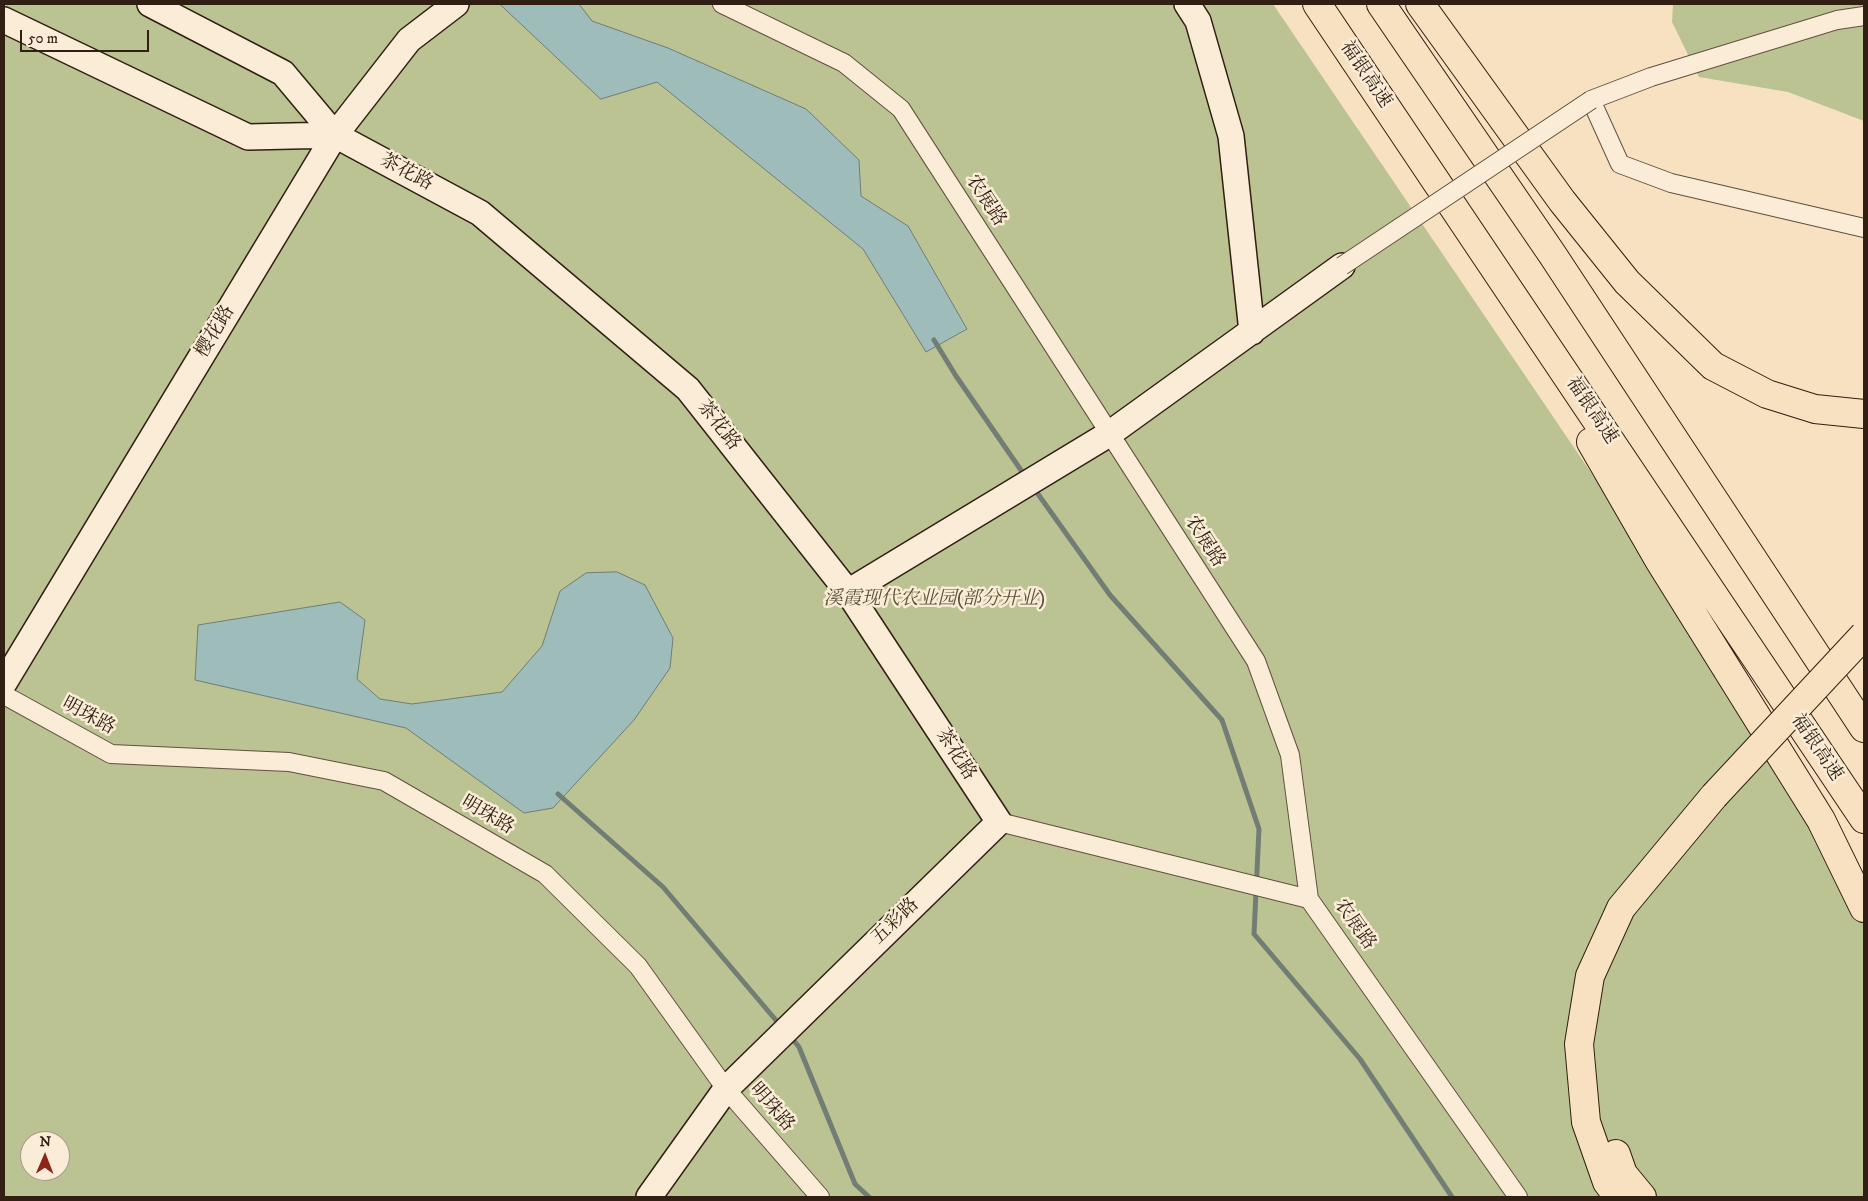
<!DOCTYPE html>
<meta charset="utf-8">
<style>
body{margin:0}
#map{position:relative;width:1868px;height:1201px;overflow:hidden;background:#f7e1c0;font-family:"IM FELL DW Pica",serif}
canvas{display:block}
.frame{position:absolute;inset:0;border:5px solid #301f12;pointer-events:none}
.north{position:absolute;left:20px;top:1131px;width:50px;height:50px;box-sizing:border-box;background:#faecd6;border:1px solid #a99a88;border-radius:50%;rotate:1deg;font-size:14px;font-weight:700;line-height:20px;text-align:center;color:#301f12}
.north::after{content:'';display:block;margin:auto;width:18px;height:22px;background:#8f2418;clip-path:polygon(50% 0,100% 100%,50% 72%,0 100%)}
.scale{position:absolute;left:20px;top:30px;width:129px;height:22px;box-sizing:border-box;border:2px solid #301f12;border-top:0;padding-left:6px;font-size:15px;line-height:18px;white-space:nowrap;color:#301f12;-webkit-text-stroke:4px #faecd6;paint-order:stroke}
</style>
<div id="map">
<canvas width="1868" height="1201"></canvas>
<div class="frame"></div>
<div class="north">N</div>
<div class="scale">50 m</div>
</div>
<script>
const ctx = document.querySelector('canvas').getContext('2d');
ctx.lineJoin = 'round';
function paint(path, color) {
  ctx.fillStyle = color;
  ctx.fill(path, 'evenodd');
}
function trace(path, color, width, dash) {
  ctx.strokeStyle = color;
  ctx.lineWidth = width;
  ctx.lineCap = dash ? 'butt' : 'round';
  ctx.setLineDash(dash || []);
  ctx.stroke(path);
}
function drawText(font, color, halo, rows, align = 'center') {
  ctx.font = font + ' "IM FELL DW Pica","Noto Serif SC",serif';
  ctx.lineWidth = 5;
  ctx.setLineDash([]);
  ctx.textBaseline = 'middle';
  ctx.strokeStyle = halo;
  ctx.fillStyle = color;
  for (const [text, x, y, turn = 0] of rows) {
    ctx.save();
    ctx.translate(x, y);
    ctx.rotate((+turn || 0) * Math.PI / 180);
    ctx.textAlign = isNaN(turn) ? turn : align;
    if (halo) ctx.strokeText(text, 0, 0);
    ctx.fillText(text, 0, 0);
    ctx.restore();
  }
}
paint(new Path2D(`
 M4 4H1273L1864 875V1197H4ZM30 1141H60V1171H30Z
 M1673 4H1864V121L1788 92 1699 77 1672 22Z`), '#bcc392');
const water = new Path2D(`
 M500 4H579L592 21 668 48 806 109 859 160 861 196 908 226 967 329 926 352 863 249 657 82 601 99Z
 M617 572 645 585 673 638 670 668 634 720 553 808 524 813 406 728 195 680 198 625 340 602 365 620 357 679 380 699 412 704 502 692 542 646 560 591 586 573Z`);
paint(water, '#9ebcb9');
trace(water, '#727d76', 1);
trace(new Path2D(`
 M934 340 956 376 1025 476
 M1033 487 1110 595 1222 720 1259 829 1254 934 1360 1059 1452 1197
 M558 794 663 887 780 1025
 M791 1037 799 1047 855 1184 869 1197`), '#727d76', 5);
const street = new Path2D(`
 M722 4 844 63 901 109 1256 661 1290 755 1309 899 1518 1197
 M1864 16 1837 20 1651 77 1591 100 1620 164 1671 183 1864 228
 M4 695 111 754 289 762 384 781 545 874 638 966 726 1089 820 1197
 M999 822 1309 899`);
const secondary = new Path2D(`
 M150 4 283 73 335 135 480 213 688 389 848 592 999 822 726 1089 649 1197
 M1187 4 1198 21 1231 136 1252 332
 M4 20 248 137 335 135
 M848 592 1109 434 1342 266
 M4 683 335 135 409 40 456 4`);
const highway = new Path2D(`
 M1317 4 1864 819
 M1381 4 1552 254 1864 728
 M1420 4 1562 201 1627 282 1713 366 1767 394 1815 409 1864 414
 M1591 442 1659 560 1821 820 1864 908
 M1616 1154 1623 1174 1642 1197
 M1618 1197 1607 1182 1586 1122 1579 1044 1590 976 1621 908 1714 796`);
trace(street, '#62503e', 20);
trace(secondary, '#301f12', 28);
trace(highway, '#301f12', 30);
trace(street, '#faecd6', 18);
trace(secondary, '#faecd6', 25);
trace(highway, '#f7e1c0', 28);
const streetBridge = new Path2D(`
 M1342 266 1591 100`);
const highwayBridge = new Path2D(`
 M1714 796 1864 635`);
trace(streetBridge, '#62503e', 20, []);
trace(highwayBridge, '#301f12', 30, []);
trace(streetBridge, '#faecd6', 18);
trace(highwayBridge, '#f7e1c0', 28);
drawText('19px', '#301f12', '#faecd6', [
 ["福银高速",1365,75,56],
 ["茶花路",406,173,28],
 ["农展路",985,201,57],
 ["樱花路",216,332,-59],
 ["福银高速",1591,411,56],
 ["茶花路",718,426,52],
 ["农展路",1204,542,57],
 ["明珠路",88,717,28],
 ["福银高速",1816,748,56],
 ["茶花路",955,755,57],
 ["明珠路",487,816,30],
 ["五彩路",896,922,-44],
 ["农展路",1354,925,55],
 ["明珠路",771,1108,49]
]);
drawText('italic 19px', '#5a5038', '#faecd6', [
 ["溪霞现代农业园(部分开业)",934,600]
]);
</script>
